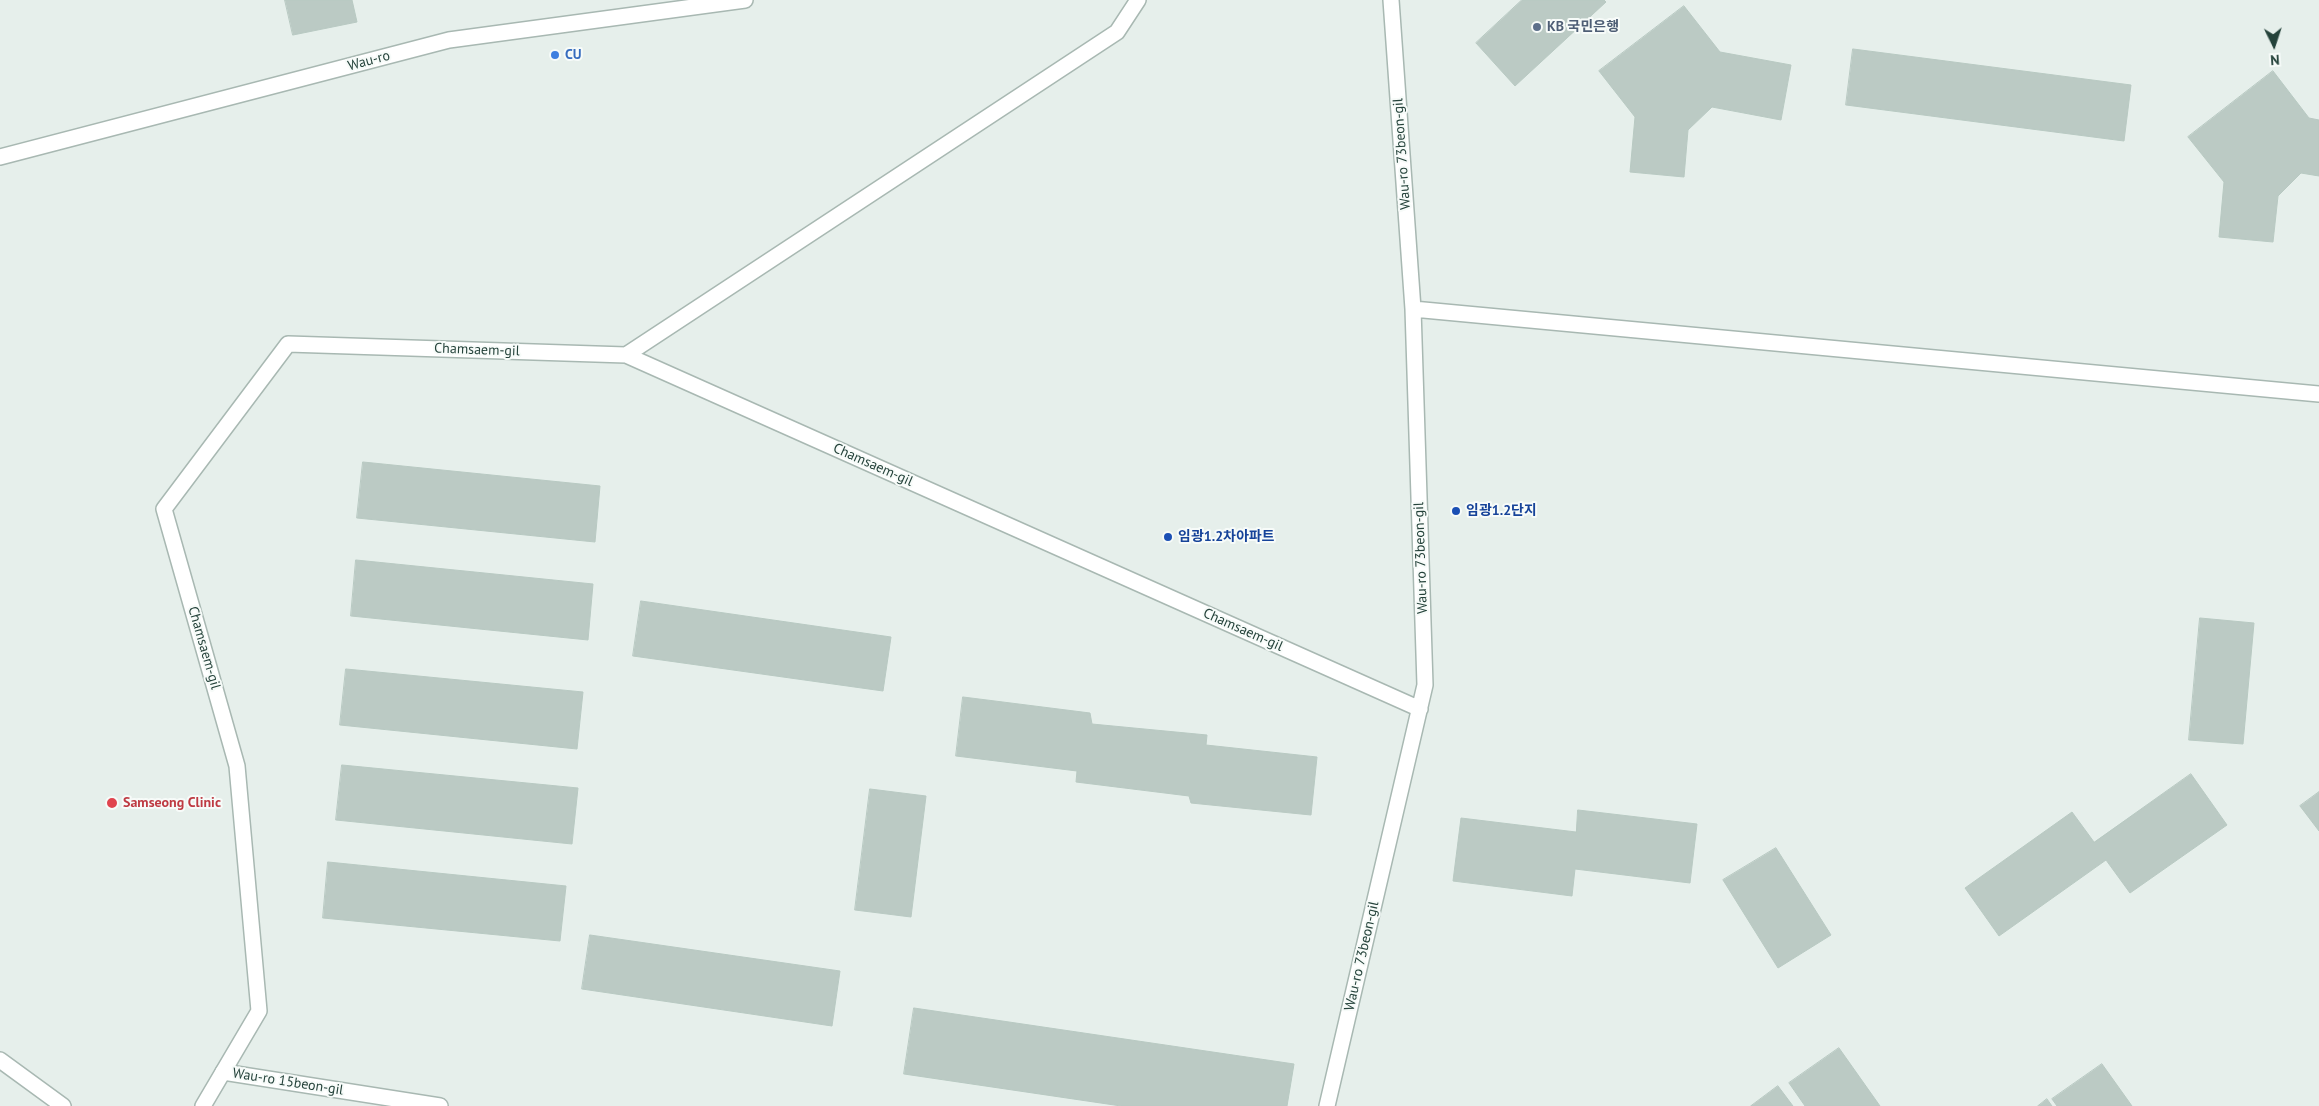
<!DOCTYPE html>
<meta charset="utf-8">
<style>
body{margin:0}
#map{position:relative;width:2319px;height:1106px;overflow:hidden;background:#e6efeb;font-family:"PT Sans",sans-serif}
canvas{display:block}
.north{position:absolute;left:2249px;top:20px;width:50px;height:50px;-webkit-text-stroke:4px #f7fbf9;paint-order:stroke;rotate:176deg;font-size:14px;font-weight:700;line-height:20px;text-align:center;color:#24423a}
.north::after{content:'';display:block;margin:auto;width:18px;height:22px;background:#24423a;clip-path:polygon(50% 0,100% 100%,50% 72%,0 100%)}
</style>
<div id="map">
<canvas width="2319" height="1106"></canvas>
<div class="north">N</div>
</div>
<script>
const ctx = document.querySelector('canvas').getContext('2d');
ctx.lineJoin = 'round';
function paint(path, color) {
  ctx.fillStyle = color;
  ctx.fill(path, 'evenodd');
}
function trace(path, color, width, dash) {
  ctx.strokeStyle = color;
  ctx.lineWidth = width;
  ctx.lineCap = dash ? 'butt' : 'round';
  ctx.setLineDash(dash || []);
  ctx.stroke(path);
}
function drawText(font, color, halo, rows, align = 'center') {
  ctx.font = font + ' "PT Sans","Noto Sans KR",sans-serif';
  ctx.lineWidth = 4;
  ctx.setLineDash([]);
  ctx.textBaseline = 'middle';
  ctx.strokeStyle = halo;
  ctx.fillStyle = color;
  for (const [text, x, y, turn = 0] of rows) {
    ctx.save();
    ctx.translate(x, y);
    ctx.rotate((+turn || 0) * Math.PI / 180);
    ctx.textAlign = isNaN(turn) ? turn : align;
    if (halo) ctx.strokeText(text, 0, 0);
    ctx.fillText(text, 0, 0);
    ctx.restore();
  }
}
const building = new Path2D(`
 M285 0H352L357 22 293 35Z
 M1522 0H1604L1606 2 1515 86 1476 43Z
 M1684 6 1720 52 1791 65 1781 120 1712 107 1688 130 1684 177 1630 172 1635 117 1599 71Z
 M1853 49 2131 85 2124 141 1846 105Z
 M2273 71 2309 118 2319 120V176L2301 173 2278 196 2273 242 2219 237 2224 182 2188 137Z
 M363 462 600 486 595 542 357 518Z
 M356 560 593 584 588 640 351 616Z
 M641 601 891 637 883 691 633 656Z
 M2200 618 2254 623 2243 744 2189 740Z
 M346 669 583 692 577 749 340 725Z
 M963 697 1090 713 1092 724 1207 735 1206 745 1317 757 1311 815 1191 803 1189 796 1076 782 1077 771 956 756Z
 M342 765 578 788 572 844 336 820Z
 M2191 774 2227 825 2130 893 2106 860 1999 936 1965 888 2072 812 2094 842Z
 M870 789 926 796 911 917 855 910Z
 M2319 792V831L2300 806Z
 M1578 810 1697 824 1690 883 1575 869 1572 896 1453 881 1461 818 1576 832Z
 M1776 848 1831 935 1778 968 1723 880Z
 M328 862 566 886 560 941 323 918Z
 M590 935 840 971 832 1026 582 989Z
 M914 1008 1294 1064 1287 1106H1121L904 1074Z
 M1839 1048 1880 1106H1805L1789 1083Z
 M2102 1064 2132 1106H2057L2052 1099Z
 M1778 1086 1793 1106H1751Z
 M2047 1099 2052 1106H2038Z`);
paint(building, '#bbcac4');
trace(building, '#b8c9c2', 1);
const service = new Path2D(`
 M223 1072 440 1106`);
const minor = new Path2D(`
 M1413 309 2319 394
 M626 355 1117 32 1138 0
 M0 1060 63 1106
 M203 1106 259 1011 237 766 164 509 288 344 626 355 1420 709
 M1327 1106 1425 685 1413 309 1391 0`);
const tertiary = new Path2D(`
 M0 157 449 40 745 0`);
trace(service, '#a8b8b2', 18);
trace(minor, '#a8b8b2', 18);
trace(tertiary, '#a8b8b2', 18);
trace(service, '#fff', 15);
trace(minor, '#fff', 15);
trace(tertiary, '#fff', 15);
for (const [x, y, r, color] of [
 [1537,27,5,"#5c6f8a"],
 [555,55,5,"#3f7fe0"],
 [1456,511,5,"#1a4fb4"],
 [1168,537,5,"#1a4fb4"],
 [112,803,6,"#e0444e"]
]) {
  const dot = new Path2D();
  dot.arc(x, y, r, 0, 2 * Math.PI);
  ctx.fillStyle = color;
  ctx.fill(dot);
  trace(dot, '#f7fbf9', 2);
}
drawText('bold 14px', '#4e5e75', '#f7fbf9', [
 ["KB 국민은행",1547,27]
], 'left');
drawText('bold 14px', '#366cbe', '#f7fbf9', [
 ["CU",565,55]
], 'left');
drawText('14px', '#24423a', '#f7fbf9', [
 ["Wau-ro",369,61,-15],
 ["Wau-ro 73beon-gil",1402,154,-94],
 ["Chamsaem-gil",477,350,2],
 ["Chamsaem-gil",873,465,24],
 ["Wau-ro 73beon-gil",1421,558,-92],
 ["Chamsaem-gil",1243,630,24],
 ["Chamsaem-gil",204,648,74],
 ["Wau-ro 73beon-gil",1362,956,-77],
 ["Wau-ro 15beon-gil",288,1082,9]
]);
drawText('bold 14px', '#164399', '#f7fbf9', [
 ["임광1.2단지",1466,511],
 ["임광1.2차아파트",1178,537]
], 'left');
drawText('bold 14px', '#be3a42', '#f7fbf9', [
 ["Samseong Clinic",123,803]
], 'left');
</script>
